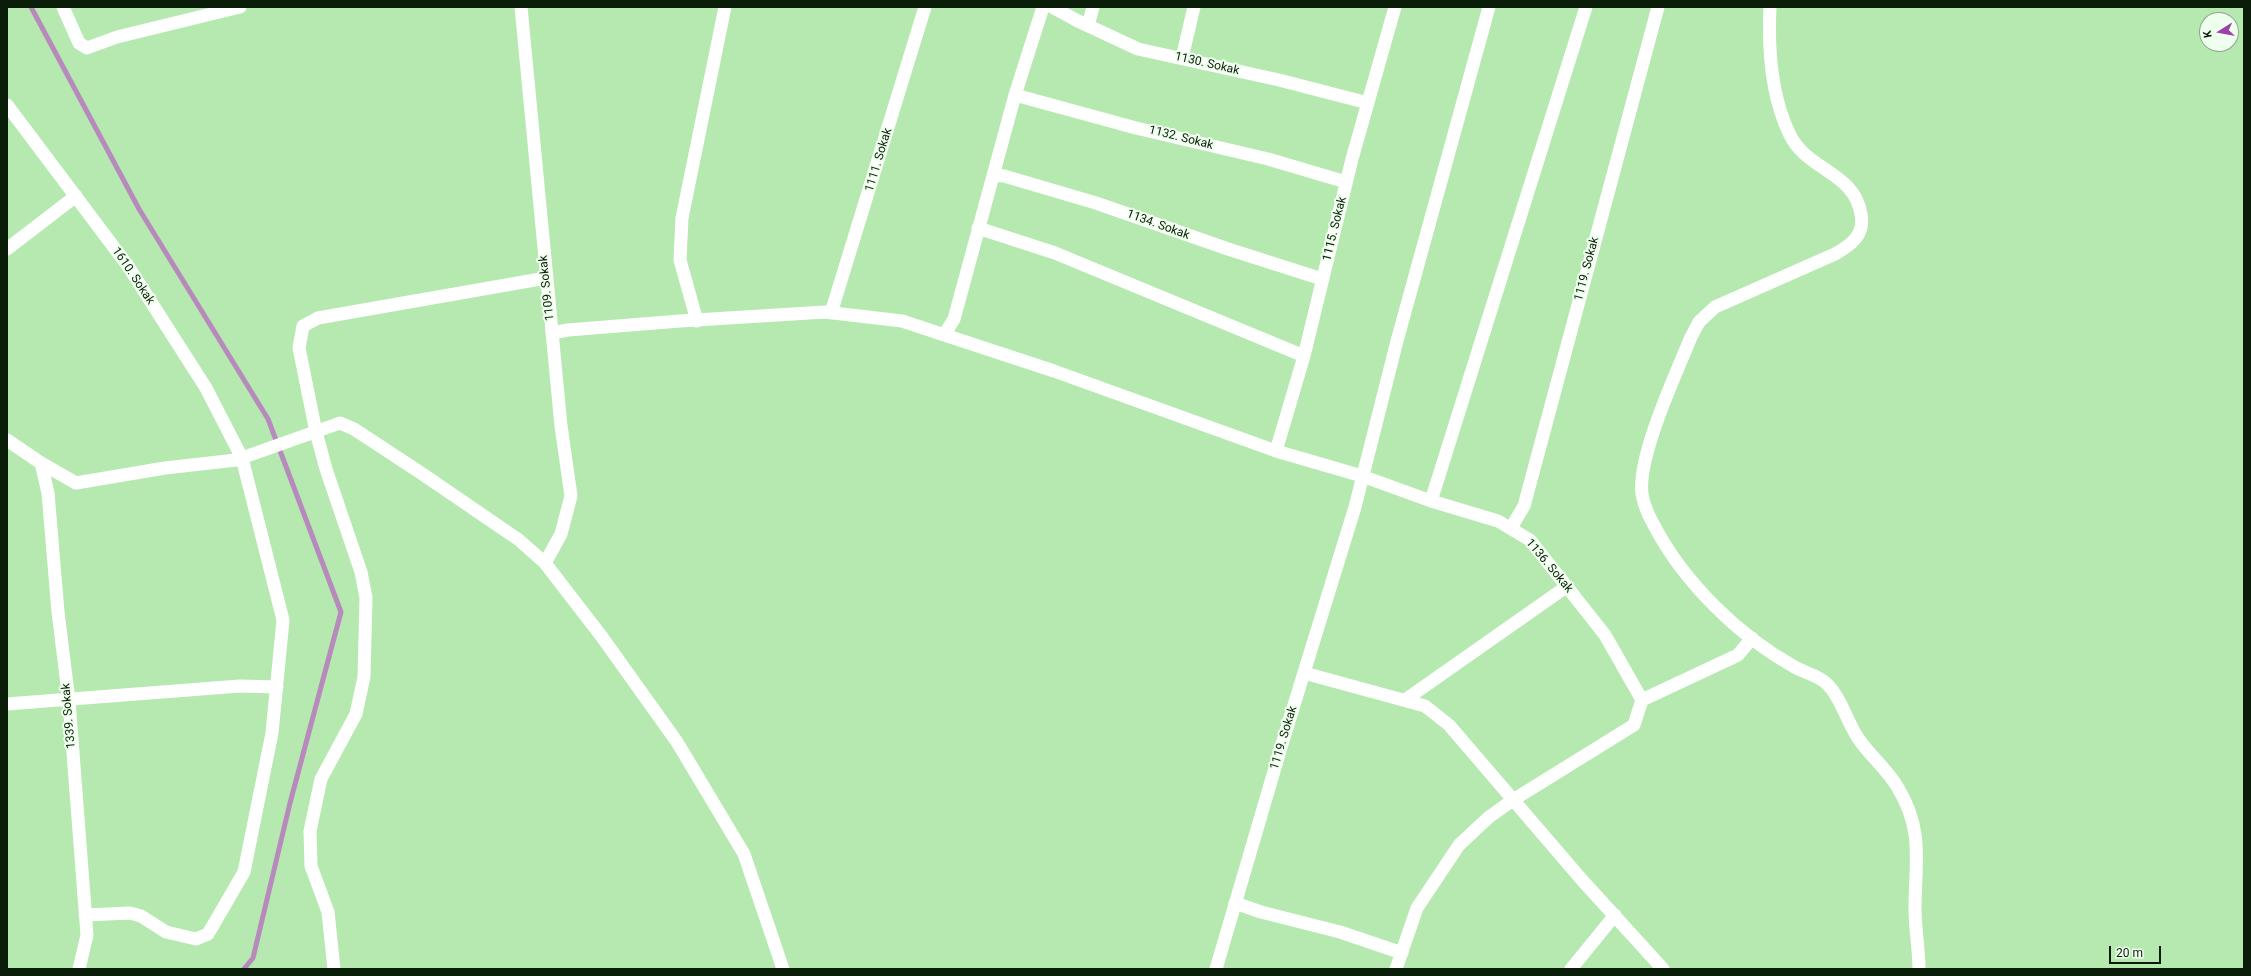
<!DOCTYPE html>
<style>
body{margin:0}
#map{position:relative;width:2251px;height:976px;overflow:hidden;background:#b5e9b0;font-family:Roboto,sans-serif}
canvas{display:block}
.frame{position:absolute;inset:0;border:8px solid #0a1d09;pointer-events:none}
.north{position:absolute;left:2199px;top:12px;width:40px;height:40px;box-sizing:border-box;background:#efffed;border:1px solid #93a592;border-radius:50%;rotate:259deg;font-size:11px;font-weight:700;line-height:16px;text-align:center;color:#0a1d09}
.north::after{content:'';display:block;margin:auto;width:14px;height:18px;background:#9e41ab;clip-path:polygon(50% 0,100% 100%,50% 72%,0 100%)}
.scale{position:absolute;left:2109px;top:946px;width:52px;height:18px;box-sizing:border-box;border:2px solid #0a1d09;border-top:0;padding-left:5px;font-size:12px;line-height:14px;white-space:nowrap;color:#0a1d09;-webkit-text-stroke:3px #efffed;paint-order:stroke}
</style>
<div id="map">
<canvas width="2251" height="976"></canvas>
<div class="frame"></div>
<div class="north">K</div>
<div class="scale">20 m</div>
</div>
<script>
const ctx = document.querySelector('canvas').getContext('2d');
ctx.lineJoin = 'round';
function trace(path, color, width, dash) {
  ctx.strokeStyle = color;
  ctx.lineWidth = width;
  ctx.lineCap = dash ? 'butt' : 'round';
  ctx.setLineDash(dash || []);
  ctx.stroke(path);
}
function drawText(font, color, halo, rows, align = 'center') {
  ctx.font = font + ' Roboto,sans-serif';
  ctx.lineWidth = 4;
  ctx.setLineDash([]);
  ctx.textBaseline = 'middle';
  ctx.strokeStyle = halo;
  ctx.fillStyle = color;
  for (const [text, x, y, turn = 0] of rows) {
    ctx.save();
    ctx.translate(x, y);
    ctx.rotate((+turn || 0) * Math.PI / 180);
    ctx.textAlign = isNaN(turn) ? turn : align;
    if (halo) ctx.strokeText(text, 0, 0);
    ctx.fillText(text, 0, 0);
    ctx.restore();
  }
}
trace(new Path2D(`
 M31 7 139 209 268 419 341 612 290 803 253 958 244 969`), '#b789bc', 5);
trace(new Path2D(`
 M63 7 79 43 87 48 117 37 240 7
 M521 7 561 426 571 496 561 534 545 563
 M1052 7 1078 21 1138 49 1279 80 1368 103
 M1770 7C1768 48 1771 95 1789 133 1806 171 1854 171 1861 214 1865 235 1851 245 1835 254L1715 307 1699 322 1691 337C1676 374 1637 457 1642 494 1644 507 1650 518 1656 529 1685 583 1739 636 1793 666 1804 673 1816 674 1826 683 1841 697 1847 722 1858 738 1870 756 1887 769 1898 788 1924 831 1915 863 1915 909 1915 929 1919 949 1919 969
 M1088 26 1093 7
 M1182 58 1194 7
 M1015 95 1136 128 1268 159 1346 182
 M7 105 128 266 206 388 242 458 283 620 272 733 244 872 208 934 196 939 166 932 141 916 130 913 85 915
 M993 175 1004 176 1096 203 1228 249 1322 279
 M978 228 1055 253 1304 356
 M7 249 76 196
 M831 313 925 7
 M697 321 680 260 682 218 725 7
 M552 333 568 330 680 321 825 312 902 321 1054 371 1276 451 1362 476 1431 501 1498 521 1530 540 1605 635 1642 700
 M944 335 954 319 1015 95 1043 7
 M7 440 41 463 76 483 165 468 236 460 340 423 354 429 421 473 519 540 545 563 602 637 677 742 744 854 783 969
 M1276 451 1304 356 1352 159 1395 7
 M41 463 48 493 58 612 69 701 87 935 79 969
 M1431 501 1586 7
 M1511 528 1524 506 1658 7
 M1304 673 1425 706 1449 725 1582 880 1663 969
 M1405 700 1566 587
 M7 704 240 686 277 687
 M1235 903 1261 912 1340 932 1402 953
 M334 969 328 912 311 866 310 831 321 779 356 714 364 677 366 598 361 572 326 469 316 432 299 348 303 326 318 318 546 278
 M1216 969 1282 744 1355 507 1397 341 1489 7
 M1396 969 1417 908 1459 845 1489 817 1513 800 1634 725 1642 700 1738 655 1752 638
 M1571 969 1615 915`), '#fff', 13);
drawText('12px', '#0a1d09', '#efffed', [
 ["1130. Sokak",1207,64,13],
 ["1132. Sokak",1181,138,14],
 ["1111. Sokak",879,160,-73],
 ["1134. Sokak",1158,225,20],
 ["1115. Sokak",1335,229,-76],
 ["1119. Sokak",1587,269,-75],
 ["1610. Sokak",133,276,56],
 ["1109. Sokak",547,288,-96],
 ["1136. Sokak",1549,566,50],
 ["1339. Sokak",69,716,-95],
 ["1119. Sokak",1284,738,-73]
]);
</script>
